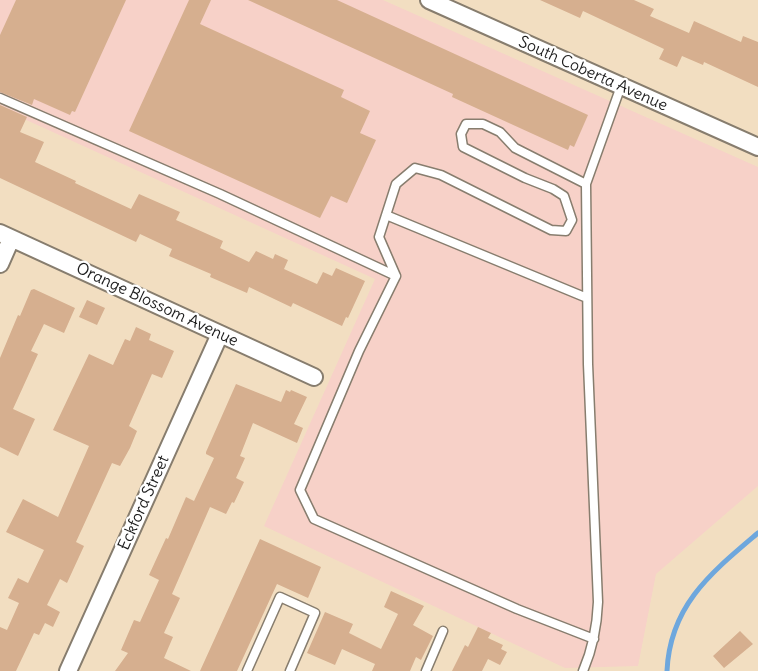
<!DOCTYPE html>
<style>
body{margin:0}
canvas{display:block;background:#f2dec1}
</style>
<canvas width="758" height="671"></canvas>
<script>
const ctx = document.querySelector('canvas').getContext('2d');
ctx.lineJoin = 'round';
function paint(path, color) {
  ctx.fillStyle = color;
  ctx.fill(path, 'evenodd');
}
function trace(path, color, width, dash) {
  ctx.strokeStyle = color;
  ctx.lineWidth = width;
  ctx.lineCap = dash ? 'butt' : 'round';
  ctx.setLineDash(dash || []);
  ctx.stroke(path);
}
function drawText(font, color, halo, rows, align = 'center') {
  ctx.font = font + ' Delius,sans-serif';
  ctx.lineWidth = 4.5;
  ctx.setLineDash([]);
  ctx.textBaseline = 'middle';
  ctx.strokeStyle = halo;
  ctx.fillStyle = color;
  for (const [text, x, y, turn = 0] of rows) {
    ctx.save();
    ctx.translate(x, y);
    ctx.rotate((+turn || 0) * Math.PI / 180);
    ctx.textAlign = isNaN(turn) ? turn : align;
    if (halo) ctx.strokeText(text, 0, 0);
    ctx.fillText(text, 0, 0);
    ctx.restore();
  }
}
paint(new Path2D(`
 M0 0H383L758 167V486L656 574 638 666 565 668 264 526 375 279 0 108Z`), '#f7d1c8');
trace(new Path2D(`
 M667 671C670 605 712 572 758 533`), '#6ea7dd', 5);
paint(new Path2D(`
 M16 0H126L75 112 72 111 70 115 34 99 32 105 0 92V35Z
 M189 0H211L200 24 344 90 341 97 370 111 360 133 376 140 347 203 331 196 320 218 129 131Z
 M248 0H337L588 115 574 147 570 145 568 150 452 97 453 94Z
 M540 0H634L654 9 650 16 689 33 694 21 741 42 743 36 758 42V87L704 62 703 65 682 56 677 67 659 59 664 49 583 11 580 18Z
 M0 105 27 117 20 132 44 142 35 162 76 181 75 183 131 209 139 194 180 212 176 220 223 241 220 248 249 262 256 251 273 259 275 254 288 260 284 269 317 284 323 272 332 276 336 268 365 281 348 318 346 317 342 326 293 303 291 307 249 287 247 293 210 277 211 274 169 256 172 249 140 234 136 242 0 178Z
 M34 289 75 308 64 333 44 324 31 351 38 354 13 409 35 419 18 456 0 447V358L18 315 20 316 31 290Z
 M87 300 105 308 97 325 79 317Z
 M136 327 151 334 149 340 174 351 162 378 152 374 129 426 137 431 130 448 120 466 112 463 76 542 84 546 67 583 60 579 47 605 60 612 53 627 45 623 39 635 34 633 16 671H0V627L7 630 19 603 8 598 18 578 28 583 44 550 6 532 23 499 58 517 89 446 53 430 89 354 113 365 125 339 130 341Z
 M236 384 281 402 286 390 290 392 291 390 307 397 294 424 303 428 297 443 253 423 240 456 245 458 236 478 244 482 234 503 232 502 226 514 210 507 172 594 180 598 164 633 173 637 164 658 191 671H115L128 653 121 650 134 620 140 622 159 580 149 575 166 538 168 539 186 497 194 501 214 458 206 454V452Z
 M260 539 321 567 308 598 277 584 237 671H200Z
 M391 591 424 606 413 625 433 636 421 660 416 657 410 671H372L375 664 342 649 335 665 307 653 325 612 353 624 349 633 381 649 398 614 384 607Z
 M478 627 491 633 488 638 503 645 501 649 507 652 500 665 488 659 482 671H452L465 645 468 647Z
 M740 631 753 644 724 668 713 656Z`), '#d6af8f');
const service = new Path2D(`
 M0 98 220 194 396 276
 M386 215 587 298
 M396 276 379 237 396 184 415 168 441 175 551 230 566 231 572 220 564 196 553 189 525 178 463 147 461 134 466 124H483L500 132 515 148 586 184
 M396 276 359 351 300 490 314 519 517 609 594 639
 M247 671 280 597 315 613 290 671
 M426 671 443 631
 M583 671C593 648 597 627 598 602L588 364 586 184 621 86`);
const minor = new Path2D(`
 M429 0 758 147
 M0 233 314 377
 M0 264 11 239
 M68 671 220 334`);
trace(service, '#877d6e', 11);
trace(minor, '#877d6e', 20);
trace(service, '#fff', 8);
trace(minor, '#fff', 16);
drawText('16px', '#1c1c1c', '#fff', [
 ["South Coberta Avenue",593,74,24],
 ["Orange Blossom Avenue",157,305,25],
 ["Eckford Street",144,503,-66]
]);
</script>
